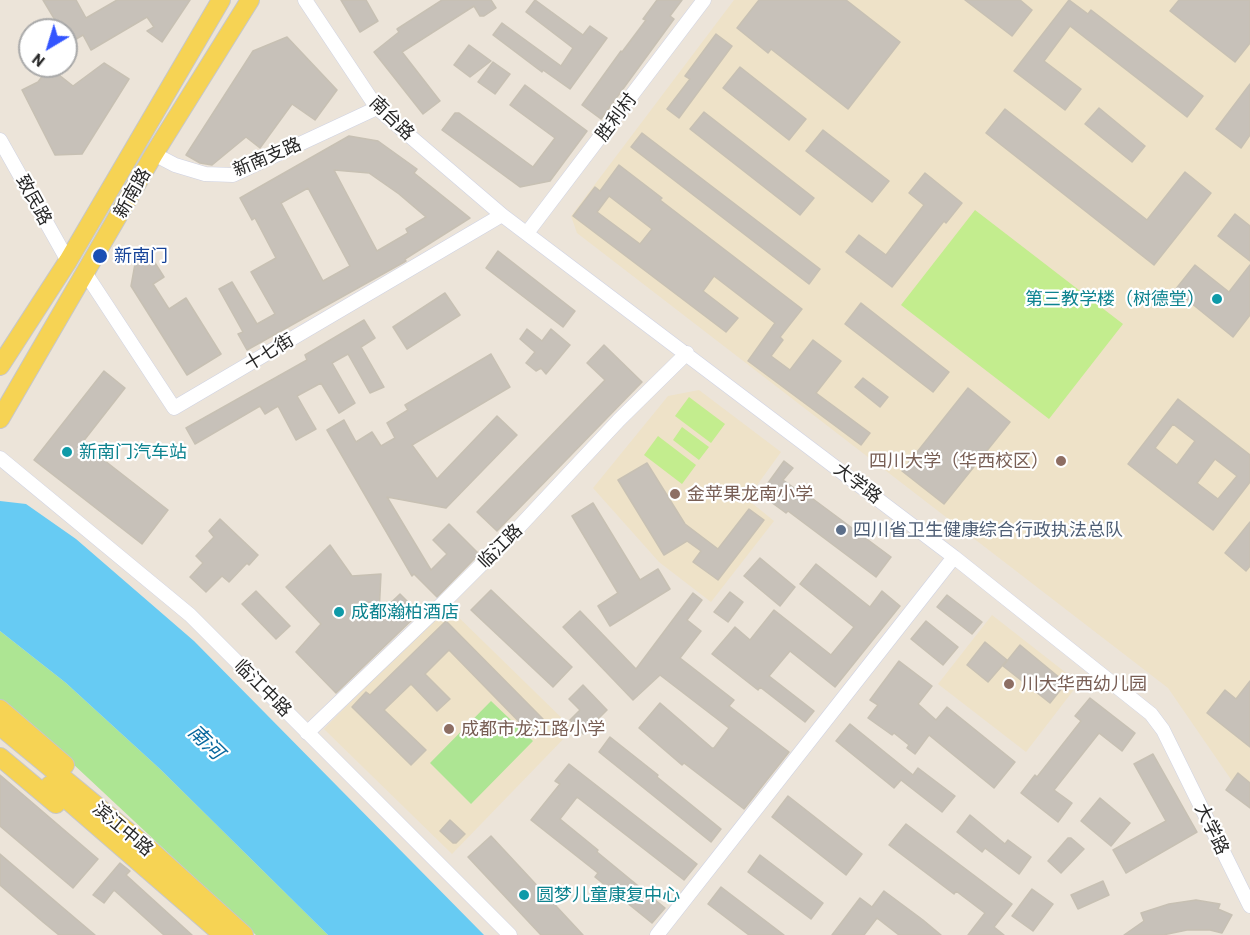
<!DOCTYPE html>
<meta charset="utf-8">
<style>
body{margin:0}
#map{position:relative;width:1250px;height:935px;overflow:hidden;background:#ece4d9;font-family:Barlow,sans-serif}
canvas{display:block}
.north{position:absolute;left:18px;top:18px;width:60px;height:60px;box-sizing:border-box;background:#fff;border:2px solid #a9a9a9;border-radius:50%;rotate:218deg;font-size:16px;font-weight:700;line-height:24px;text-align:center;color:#282828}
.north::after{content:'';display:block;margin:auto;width:21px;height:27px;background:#35f;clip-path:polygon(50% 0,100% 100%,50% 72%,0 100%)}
</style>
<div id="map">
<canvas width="1250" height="935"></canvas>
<div class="north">N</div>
</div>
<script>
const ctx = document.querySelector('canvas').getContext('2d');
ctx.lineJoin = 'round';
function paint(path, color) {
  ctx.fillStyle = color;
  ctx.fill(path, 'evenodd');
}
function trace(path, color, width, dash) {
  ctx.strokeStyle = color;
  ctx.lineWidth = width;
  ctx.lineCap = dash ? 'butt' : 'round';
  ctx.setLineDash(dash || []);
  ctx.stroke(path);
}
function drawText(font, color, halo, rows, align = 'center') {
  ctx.font = font + ' Barlow,"Noto Sans SC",sans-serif';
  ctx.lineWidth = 4.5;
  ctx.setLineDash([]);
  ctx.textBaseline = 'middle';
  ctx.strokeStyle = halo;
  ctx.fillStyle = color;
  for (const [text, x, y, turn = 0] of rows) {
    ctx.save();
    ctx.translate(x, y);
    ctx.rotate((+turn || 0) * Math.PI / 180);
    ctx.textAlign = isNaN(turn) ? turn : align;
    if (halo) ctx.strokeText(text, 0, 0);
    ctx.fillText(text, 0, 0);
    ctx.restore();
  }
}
paint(new Path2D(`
 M734 0H1250V791L1241 794 1168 688 577 233 571 216Z
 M699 390 781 452 747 499 774 521 711 602 659 562 593 488 668 396Z
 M446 605 573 729 452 854 324 729Z
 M992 615 1079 683 1026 752 938 684Z`), '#eee2c8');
paint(new Path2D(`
 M0 631 66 683 160 769 328 935H256L72 763 0 701Z
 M491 701 533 741 471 804 430 763Z`), '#ade593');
paint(new Path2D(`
 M975 210 1123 324 1049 419 901 305Z
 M689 397 725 424 711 443 675 416Z
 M682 427 709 447 699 460 673 440Z
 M658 436 696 465 682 484 644 455Z`), '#c3ed8e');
paint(new Path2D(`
 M0 501 26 504 76 539 194 641 484 935H328L160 769 66 683 0 631Z`), '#67cbf3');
const building = new Path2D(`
 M43 0H76L86 18 117 0H190L162 42 147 31 154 27 147 17 91 50 83 35 66 45V30H61Z
 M341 0H366L378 21 360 32Z
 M442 0H491L496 8 484 16H480L474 6 402 52 440 101 423 114 374 52 399 32 397 29Z
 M535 0 583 35 590 26 607 38 570 89 543 70 542 72 493 35 502 23 561 66 573 48 526 12Z
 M657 0H682L670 16 674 19 601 119 582 105 621 51 622 52 646 20 643 19Z
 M759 0H846L900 42 848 109 771 49 768 53 737 28Z
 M965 0H1020L1032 10 1012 36Z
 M1069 0 1088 14 1091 10 1203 96 1187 117 1070 26 1044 61 1081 89 1065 110 1014 71Z
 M1179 0H1250V43L1235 62 1170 11Z
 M716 34 732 46 679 118 667 109 690 79 685 76Z
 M287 37 337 90 315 120 292 104 260 148 246 137 212 165 200 163 186 155 253 51Z
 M469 45 491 61 470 77 454 65Z
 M493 62 510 74 495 94 478 82Z
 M104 63 129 79 82 154 55 155 22 90 38 82 49 67 73 86Z
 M740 67 806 119 789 140 723 88Z
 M1250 84V135L1241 148 1216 129Z
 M525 85 587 131 550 181 520 187 442 130 455 113H459L533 167 555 138 510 105Z
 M1099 108 1145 146 1132 162 1085 124Z
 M1005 109 1147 220 1185 172 1211 193 1154 265 986 133Z
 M704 112 814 198 800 215 690 129Z
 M823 130 889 181 872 202 806 151Z
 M642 133 820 269 809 284 631 147Z
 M349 136 378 141 417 169 414 173 470 218 405 259 406 261 247 350 238 334 243 332 219 289 232 282 257 324 275 314 251 272 276 258 255 218 252 220 240 198ZM334 170 369 173 399 194 426 217 406 229 408 233 377 251ZM308 188 350 266 323 281 281 203Z
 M619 165 662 198 660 200 802 309 780 337 783 340 771 356 790 370 813 340 841 361 816 393 870 433 861 445 748 361 775 323 714 276 703 291 738 318 726 332 573 216 595 187 600 191ZM609 196 652 229 640 244 597 212Z
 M925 173 962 203 946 223 944 221 892 287 846 252 859 235 886 255 924 205 909 193Z
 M1235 214 1250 226V261L1218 236Z
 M498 251 575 311 563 327 486 268Z
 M150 255 164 277 153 284 169 309 186 298 221 354 187 375 131 286 135 264Z
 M1195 265 1229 292 1250 265V315L1233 337 1175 290Z
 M445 293 460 315 407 349 393 327Z
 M861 303 949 372 933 392 845 324Z
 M364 320 375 338 361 347 384 387 370 393 348 354 332 363 355 403 339 413 321 383 297 396 316 429 296 440 278 406 265 414 260 406 195 444 186 428 307 360 305 355Z
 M527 329 542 341 551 329 570 345 546 374 541 368 536 371 526 363 535 352 520 339Z
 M604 345 642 382 497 531 477 512 605 380 587 363Z
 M491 354 510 387 412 445 437 479 497 416 517 435 446 508 387 497 431 570 447 554 433 540 449 524 479 554 437 597 414 574 412 576 327 430 344 420 356 442 372 432 381 446 395 438 387 423 408 410 405 405Z
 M104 371 125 388 82 443 168 510 142 544 34 460Z
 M863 378 888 397 880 407 855 387Z
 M968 388 1010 422 944 504 902 471Z
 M1178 399 1250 455V482L1213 530 1128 464ZM1173 424 1195 441 1177 465 1155 448ZM1215 459 1237 476 1218 499 1197 483Z
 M784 461 793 468 783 480 804 495 805 493 891 557 876 577 788 511 786 513 760 494Z
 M647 463 685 524 718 549 749 509 764 520 718 580 693 562 701 551 687 541 664 555 618 480Z
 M593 503 640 580 658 569 670 589 610 626 598 606 618 593 572 516Z
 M220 519 258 555 249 565 247 563 229 582 222 576 206 592 190 577 203 563 196 556 214 537 209 531Z
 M1250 522V566L1246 571 1225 553Z
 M330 545 352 576 381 574 379 614 400 594 419 613 336 693 296 652 321 624 286 587Z
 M760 558 795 587 780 606 744 576Z
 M816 564 870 607 882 591 900 606 835 687 790 651 769 676 814 711 805 722 760 687 758 690 712 654 735 627 750 640 774 610 831 655 854 627 800 584Z
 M491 590 572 667 553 687 471 610Z
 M256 591 290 626 276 639 242 604Z
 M730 592 743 602 728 622 714 612Z
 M693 593 702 600 687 620 701 631 680 658 734 700 729 706 789 752 744 809 684 763 682 765 639 728 660 703 712 748H714L729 728 660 675 633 700 563 627 580 611 636 669Z
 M947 595 982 622 972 634 937 607Z
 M446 621 543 719 529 732 449 650 425 674 450 699 437 711 411 684 384 710 426 750 411 765 352 707 366 692 370 695Z
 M926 621 958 647 943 665 911 639Z
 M985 642 1007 660 988 682 967 665Z
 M1020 645 1066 683 1050 703 1003 666Z
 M899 661 932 686 918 704 936 720 947 707 1015 762 994 788 929 735 915 754 907 748 909 745 894 733 892 735 868 718 878 705 870 700Z
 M1250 681V747L1207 713 1225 690 1236 699Z
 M583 685 607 710 583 734 570 720 580 710 569 699Z
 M1090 698 1135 733 1122 751 1099 733 1054 790 1072 803 1058 822 1021 793 1035 775 1037 777 1081 721 1075 716Z
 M850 724 913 775 918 768 955 796 942 812 901 780 894 788 836 741Z
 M610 737 658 775 657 777 721 829 711 842 599 752Z
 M1153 754 1197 832 1126 873 1113 850 1166 821 1134 764Z
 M569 764 697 864 684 880 577 797 560 819 598 850 597 852 665 908 652 923 595 877 598 873 531 820 560 784 555 781Z
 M1238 773 1250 783V808L1226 790Z
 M0 775 98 859 73 888 0 826Z
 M788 796 862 854 846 875 772 817Z
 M1100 798 1130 823 1111 846 1081 821Z
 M970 815 1005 844 1008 840 1031 857 1019 874 985 848 982 852 957 832Z
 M450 820 465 834 456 843H453L440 831Z
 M906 824 1012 904 994 927 1004 935H968L985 913 956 891 954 894 889 845Z
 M491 836 583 935H541L468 857Z
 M1068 838H1071L1084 849 1061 873 1048 861Z
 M0 854 62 907 95 935H59L43 922 0 885Z
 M760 855 823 903 811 919 748 872Z
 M120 863 130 871 126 875 192 935H164L114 890 104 903 93 895Z
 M1103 881 1109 895 1078 909 1071 895Z
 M721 887 784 935H749L708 904Z
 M1032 889 1053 904 1033 931 1012 916Z
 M884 891 923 920 941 935H899L877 918 864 935H832L860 898 872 907Z
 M1196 900 1220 904 1218 909 1232 915 1222 933 1210 930H1187L1163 935H1124L1144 921 1141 913 1169 904Z`);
paint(building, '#c7c1b9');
trace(building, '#c7c0b3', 1.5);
const minor = new Path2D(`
 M305 0 377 108 502 215 954 557 1151 714 1163 730 1250 906
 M0 140 68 261
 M154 154 175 165 205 174 233 175 377 108
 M527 233 704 0
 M86 274 174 408 502 215
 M0 458 190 615 510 935
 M307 733 444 602 518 528 619 420 687 353
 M657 935 954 557`);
const major = new Path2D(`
 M0 366 68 261 221 0
 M0 419 154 154 250 0
 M0 709 65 765
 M0 726 149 849 244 935
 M0 757 56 804
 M50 785 223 935`);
trace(minor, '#cfd2e2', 15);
trace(major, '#c7c7c7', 20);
trace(minor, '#fff', 14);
trace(major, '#f6d354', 18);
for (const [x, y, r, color] of [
 [100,256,8,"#1a4fb4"],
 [1217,299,6,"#0f9aa8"],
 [67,452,6,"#0f9aa8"],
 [1061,461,6,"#8d6e63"],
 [675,494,6,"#8d6e63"],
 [841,530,6,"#5c6f8a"],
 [339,612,6,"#0f9aa8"],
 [1009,684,6,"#8d6e63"],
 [449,729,6,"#8d6e63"],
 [524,895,6,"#0f9aa8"]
]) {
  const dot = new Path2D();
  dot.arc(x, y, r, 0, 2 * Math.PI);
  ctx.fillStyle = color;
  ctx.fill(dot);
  trace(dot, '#fff', 2);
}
drawText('18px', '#282828', '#fff', [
 ["胜利村",616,117,-53],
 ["南台路",392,118,44],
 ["新南支路",267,157,-23],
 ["新南路",132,193,-60],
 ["致民路",34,200,61],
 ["十七街",269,352,-31],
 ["大学路",858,483,37],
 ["临江路",500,546,-45],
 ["临江中路",263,688,45],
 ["滨江中路",123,829,40],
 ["大学路",1212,829,64]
]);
drawText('18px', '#164399', '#fff', [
 ["新南门",114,256]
], 'left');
drawText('18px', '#0d838f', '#fff', [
 ["第三教学楼（树德堂）",1205,299,"right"],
 ["新南门汽车站",79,452],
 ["成都瀚柏酒店",351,612],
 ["圆梦儿童康复中心",536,895]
], 'left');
drawText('18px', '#785e54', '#fff', [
 ["四川大学（华西校区）",1049,461,"right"],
 ["金苹果龙南小学",687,494],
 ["川大华西幼儿园",1021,684],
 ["成都市龙江路小学",461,729]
], 'left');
drawText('18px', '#4e5e75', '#fff', [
 ["四川省卫生健康综合行政执法总队",853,530]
], 'left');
drawText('italic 20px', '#08679d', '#fff', [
 ["南河",206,742,44]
]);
</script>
